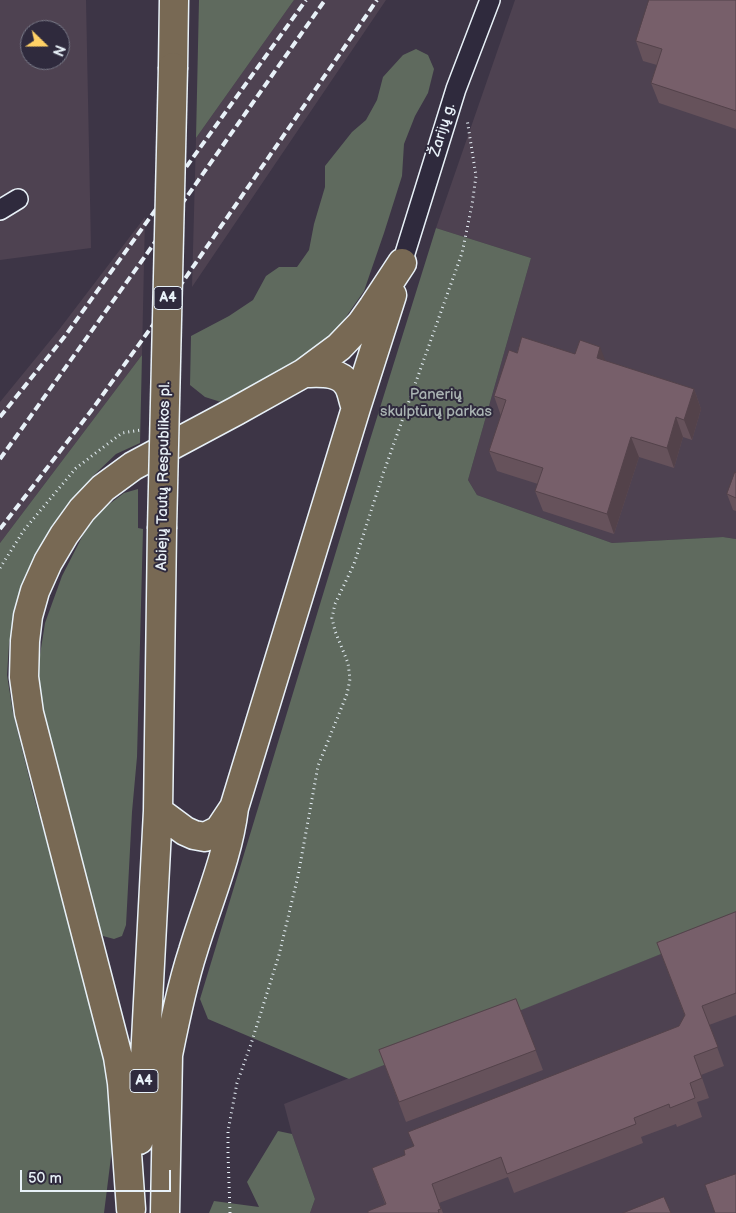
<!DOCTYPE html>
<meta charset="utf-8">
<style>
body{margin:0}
#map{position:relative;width:736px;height:1213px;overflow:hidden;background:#3d3546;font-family:"Balsamiq Sans",sans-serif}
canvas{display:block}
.north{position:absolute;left:20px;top:20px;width:50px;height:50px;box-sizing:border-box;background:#2f2a3d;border:1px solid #797a88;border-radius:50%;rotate:112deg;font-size:14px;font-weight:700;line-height:20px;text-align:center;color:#e8f1f8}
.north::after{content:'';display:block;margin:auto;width:18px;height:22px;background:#ffd166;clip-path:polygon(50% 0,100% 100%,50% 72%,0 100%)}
.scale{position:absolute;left:20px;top:1170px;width:151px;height:22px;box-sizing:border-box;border:2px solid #e8f1f8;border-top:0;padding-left:6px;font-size:15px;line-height:18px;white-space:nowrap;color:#e8f1f8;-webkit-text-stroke:4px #2f2a3d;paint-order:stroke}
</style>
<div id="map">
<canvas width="736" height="1213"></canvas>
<div class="north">N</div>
<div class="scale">50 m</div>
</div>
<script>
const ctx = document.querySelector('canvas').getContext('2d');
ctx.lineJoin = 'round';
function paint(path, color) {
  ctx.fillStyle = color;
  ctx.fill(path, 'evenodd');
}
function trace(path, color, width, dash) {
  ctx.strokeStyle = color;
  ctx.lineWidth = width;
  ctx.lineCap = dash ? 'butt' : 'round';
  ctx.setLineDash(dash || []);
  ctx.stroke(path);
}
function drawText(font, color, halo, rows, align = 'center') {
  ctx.font = font + ' "Balsamiq Sans",sans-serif';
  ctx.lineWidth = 4;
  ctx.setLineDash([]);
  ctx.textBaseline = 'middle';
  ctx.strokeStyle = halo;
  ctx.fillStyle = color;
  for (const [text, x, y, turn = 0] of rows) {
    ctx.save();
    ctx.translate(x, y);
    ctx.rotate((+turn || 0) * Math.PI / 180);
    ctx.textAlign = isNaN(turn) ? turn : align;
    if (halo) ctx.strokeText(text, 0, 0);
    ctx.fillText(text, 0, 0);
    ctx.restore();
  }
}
paint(new Path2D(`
 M0 0H86L91 248 0 260ZM30 30H60V60H30Z
 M294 0H386L192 287 196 138Z
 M515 0H736V539L723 537 612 543 477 495 468 480 531 258 436 228Z
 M145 217 142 355 0 543V402L58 331Z
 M736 924V1213H310L315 1199 292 1134 284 1104Z`), '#4e4251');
paint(new Path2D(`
 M199 0H294L196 138Z
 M416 49 428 55 434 69 428 93 415 116 404 144 402 176 384 233 364 291 341 324 311 356 224 403 205 397 190 385 191 336 229 316 253 300 266 276 279 267H297L309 250 314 224 325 187V166L352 132 366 120 377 100 383 77 403 55Z
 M436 228 531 258 468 480 477 495 612 543 723 537 736 539V924L349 1079 208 1019 200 999 369 443Z
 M142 355 140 443 116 454 92 477 67 507 45 541 16 614 9 644 7 675 13 713 34 797 87 983 106 1062 111 1105 112 1149 104 1213H0V543Z
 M138 489V528L143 529 137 757 132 812 126 925 122 936 114 939 103 936 94 922 37 700 36 680 45 623 62 576 84 533 100 511 124 493Z
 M278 1131 292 1134 315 1199 310 1213H209L214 1201 259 1207 247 1182Z`), '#5f6a5e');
const street = new Path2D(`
 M0 210 18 199
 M402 263 456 89 490 0`);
const highway = new Path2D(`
 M173 67 174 0
 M304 373C318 373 339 370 348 385 352 391 353 401 356 408
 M158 811 185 831 194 835 205 837 219 830 233 809
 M165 1036 168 1055 165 1213
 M168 1055C175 1020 182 985 193 951 207 904 228 857 234 808L356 408 392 295
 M139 1140 142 1116 158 811 162 529
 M131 1209 122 1083 118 1057 29 713 24 677 25 641 28 616 35 591 48 562 64 535 82 510 103 488 133 466 236 411 304 373 339 347 361 324 373 307 402 263`);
trace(street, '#e8f1f8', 22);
trace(highway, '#e8f1f8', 31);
trace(new Path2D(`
 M0 568 24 530 76 468 122 433 141 430
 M230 1213 228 1154V1131L237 1083 251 1044 279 955 298 876 318 766 347 694 350 679 348 663 335 631 332 618 335 604 354 564 383 474 462 253 472 205 476 176 467 119`), '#e8f1f8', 3, [1, 4]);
trace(street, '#2f2a3d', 19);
trace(highway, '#786954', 28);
trace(new Path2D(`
 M0 417 65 336 306 0
 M0 459 141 262 325 0
 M0 529 91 411 153 325 377 0`), '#e8f1f8', 4, [8, 4]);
const highwayBridge = new Path2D(`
 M162 529 173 67`);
trace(highwayBridge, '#e8f1f8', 31, []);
trace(highwayBridge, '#786954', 28);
paint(new Path2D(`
 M736 0V129L659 103 651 83 657 65 643 61 636 41Z
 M517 353 606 361 694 389 701 409 692 440 683 437 674 468 639 457 614 534 543 511 535 491 538 484 497 471 489 451 501 416 494 396Z
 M736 473V511L733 510 727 494Z
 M736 912V1015L709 1025 724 1066 701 1075 709 1098 697 1102 702 1117 677 1127 676 1124 641 1137 643 1143 514 1193 508 1177 439 1203 443 1213H368L385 1204 372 1168 405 1155 679 1026 685 1016 657 943Z
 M516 999 543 1070 406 1122 379 1050Z`), '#66525b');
paint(new Path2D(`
 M600 347 608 367 597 358Z
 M694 389 701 409 692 440 684 420Z
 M676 417 683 437 674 468 667 448Z
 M631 437 639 457 614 534 607 514Z`), '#53424a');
const building = new Path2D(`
 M649 0H736V111L651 83 662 49 636 41Z
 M522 337 575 354 580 340 600 347 597 358 694 389 684 420 676 417 667 448 631 437 607 514 535 491 543 468 489 451 506 400 494 396 509 350 517 353Z
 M735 472 736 473V498L727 494Z
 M736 912V993L702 1006 718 1047 694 1056 702 1078 690 1083 695 1098 670 1108 669 1104 634 1118 636 1124 507 1174 501 1157 432 1184 441 1209 438 1210 439 1213H368V1211L386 1204 372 1168 405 1155 404 1150 414 1146 408 1132 679 1026 685 1015 657 943Z
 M516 999 536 1050 399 1102 379 1050Z
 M736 1174V1213H715L705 1185Z
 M664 1197 671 1213H623Z`);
paint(building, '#775f6a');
trace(building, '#53424a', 1);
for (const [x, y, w] of [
 [168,298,28],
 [144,1081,28]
]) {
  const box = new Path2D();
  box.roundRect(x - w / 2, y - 11.5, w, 23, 4);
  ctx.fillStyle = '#2f2a3d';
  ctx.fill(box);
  trace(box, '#e8f1f8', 1);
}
drawText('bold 14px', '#e8f1f8', null, [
 ["A4",168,298],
 ["A4",144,1081]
]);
drawText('15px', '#e8f1f8', '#2f2a3d', [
 ["Žarijų g.",443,130,-73],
 ["Abiejų Tautų Respublikos pl.",164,476,-89]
]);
drawText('15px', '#aab4b3', '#2f2a3d', [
 ["Panerių",436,395],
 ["skulptūrų parkas",436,412]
]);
</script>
